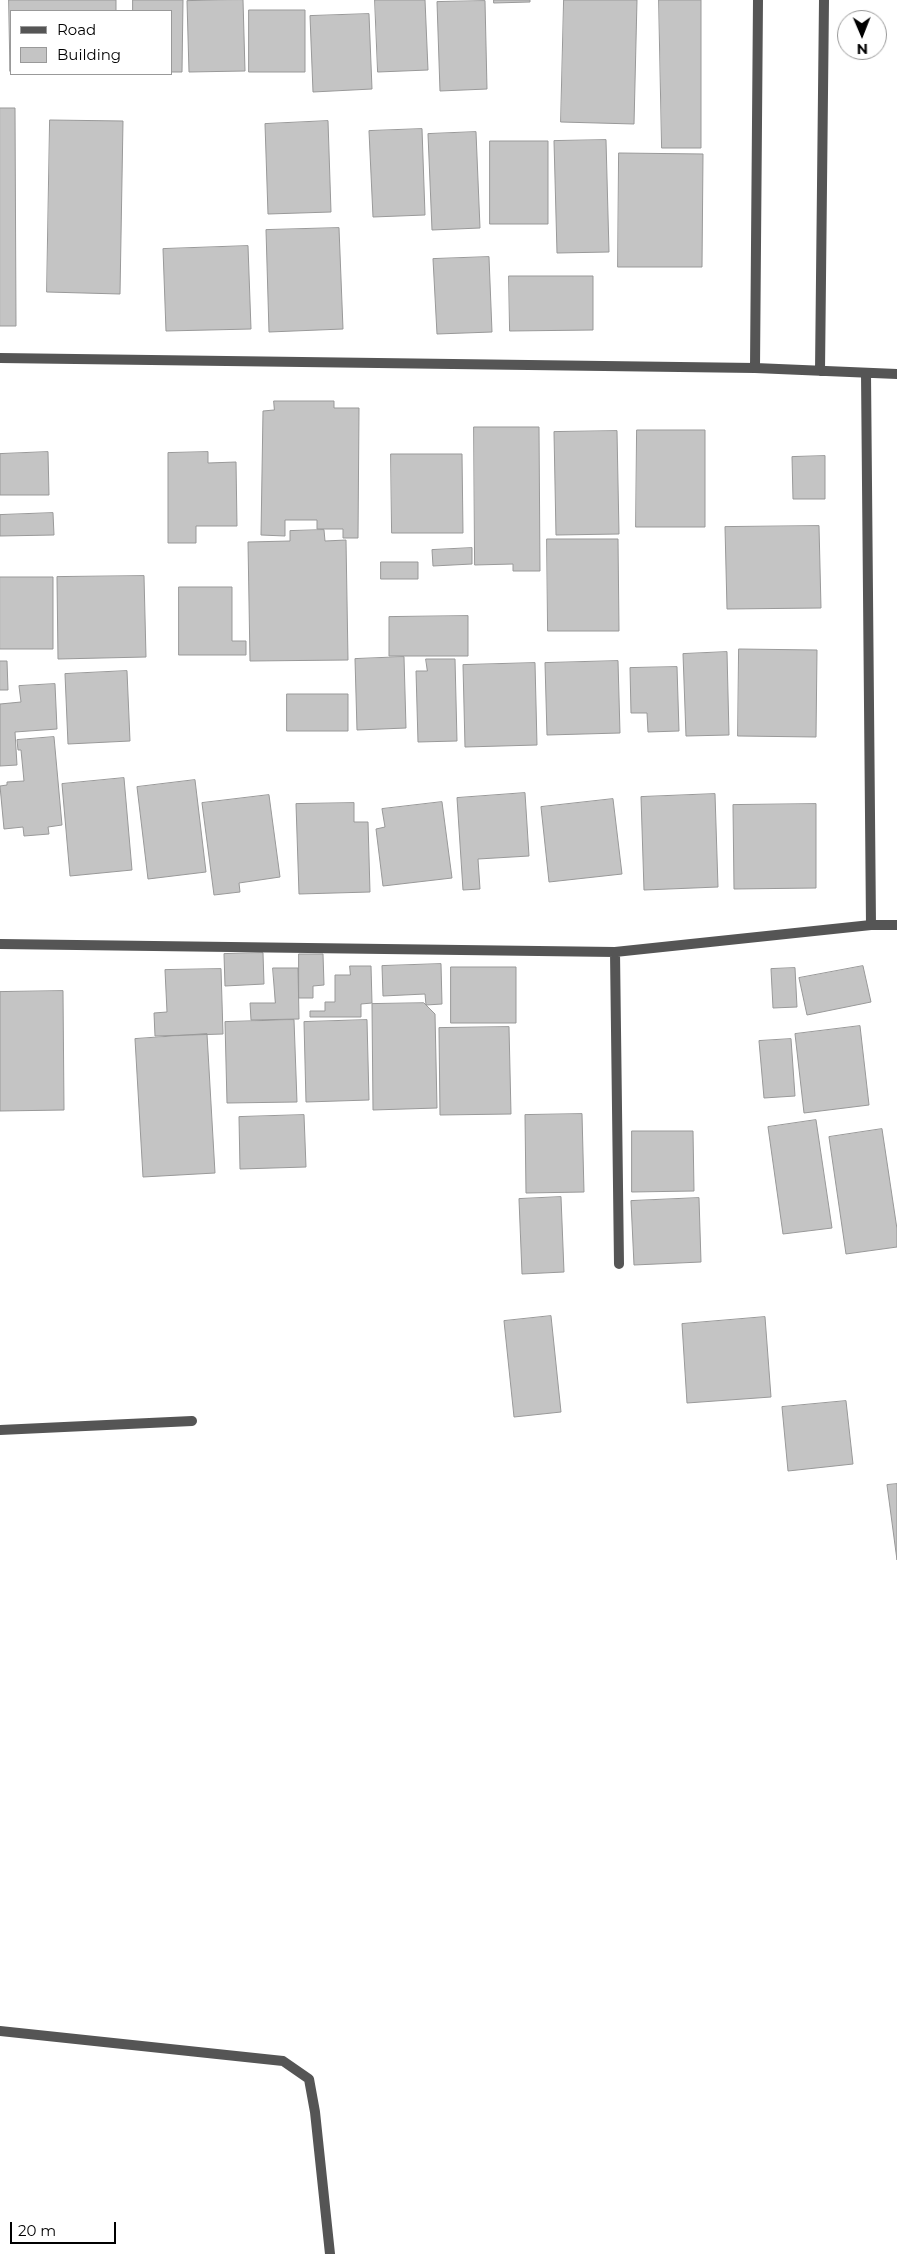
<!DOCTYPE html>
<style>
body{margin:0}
#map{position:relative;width:897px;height:2254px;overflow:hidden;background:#fff;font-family:Montserrat,sans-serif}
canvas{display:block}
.legend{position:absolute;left:10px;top:10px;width:162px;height:65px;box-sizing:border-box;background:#fff;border:1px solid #999;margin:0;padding:6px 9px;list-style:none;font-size:15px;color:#000}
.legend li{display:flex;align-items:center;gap:10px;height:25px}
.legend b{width:25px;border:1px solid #999}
.north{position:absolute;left:837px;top:10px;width:50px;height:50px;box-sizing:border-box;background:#fff;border:1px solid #999;border-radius:50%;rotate:179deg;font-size:14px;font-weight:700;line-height:20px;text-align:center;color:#000}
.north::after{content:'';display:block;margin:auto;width:18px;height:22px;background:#000;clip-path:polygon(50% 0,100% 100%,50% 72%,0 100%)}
.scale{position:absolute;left:10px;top:2222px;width:106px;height:22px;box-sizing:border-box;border:2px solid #000;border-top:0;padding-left:6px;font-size:15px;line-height:18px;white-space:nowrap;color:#000;-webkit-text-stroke:4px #fff;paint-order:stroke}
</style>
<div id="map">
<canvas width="897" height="2254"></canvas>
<ul class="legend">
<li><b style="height:6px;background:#555"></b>Road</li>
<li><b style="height:14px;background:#c4c4c4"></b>Building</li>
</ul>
<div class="north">N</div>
<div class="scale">20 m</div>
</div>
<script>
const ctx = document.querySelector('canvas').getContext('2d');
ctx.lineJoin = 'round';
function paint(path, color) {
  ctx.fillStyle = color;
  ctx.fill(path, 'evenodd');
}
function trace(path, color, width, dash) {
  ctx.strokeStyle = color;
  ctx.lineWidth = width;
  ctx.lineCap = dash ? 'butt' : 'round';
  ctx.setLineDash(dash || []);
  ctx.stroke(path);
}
const building = new Path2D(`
 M9 0H116V11H11L10 71Z
 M133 0H183L182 72H171V11H133Z
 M243 0 245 71 189 72 187 1Z
 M375 0H425L428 70 378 72Z
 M494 0H530V2L494 3Z
 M564 0H637L634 124 561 122Z
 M659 0H701V148H662Z
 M485 1 487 89 440 91 437 2Z
 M249 10H305V72H249Z
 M369 14 372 89 313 92 310 16Z
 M0 108H15L16 326H0Z
 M50 120 123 121 120 294 47 292Z
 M328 121 331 212 268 214 265 124Z
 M422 129 425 215 373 217 369 131Z
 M476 132 480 228 432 230 428 134Z
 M606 140 609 252 557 253 554 141Z
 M490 141H548V224H490Z
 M619 153 703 154 702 267H618Z
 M339 228 343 329 269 332 266 230Z
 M248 246 251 329 166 331 163 249Z
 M489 257 492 332 437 334 433 259Z
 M509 276H593V330L510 331Z
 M274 401H334V408H359L358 538H343V529H317V520H285V536L261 535 263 411 274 410Z
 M474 427H539L540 571H513V564L475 565Z
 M637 430H705V527H636Z
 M617 431 619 534 556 535 554 432Z
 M48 452 49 495H0V454Z
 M208 452V463L236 462 237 526H196V543H168V453Z
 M391 454H462L463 533H392Z
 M825 456V499H793L792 457Z
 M53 513 54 535 0 536V515Z
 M819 526 821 608 727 609 725 527Z
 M324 530 325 541 346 540 348 660 250 661 248 542 290 541V531Z
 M547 539H618L619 631H548Z
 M472 548V564L433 566 432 550Z
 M381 562H418V579H381Z
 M144 576 146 657 58 659 57 577Z
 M0 577H53V649H0Z
 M179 587H232V641H246V655H179Z
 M468 616V656H389V617Z
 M739 649 817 650 816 737 738 736Z
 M727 652 729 735 686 736 683 654Z
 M404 657 406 728 357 730 355 659Z
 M426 659H455L457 741 418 742 416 671H427Z
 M0 661H7L8 690H0Z
 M618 661 620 733 547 735 545 663Z
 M535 663 537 745 465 747 463 665Z
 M677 667 679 731 648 732 647 713H631L630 668Z
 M127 671 130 741 68 744 65 674Z
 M55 684 57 729 15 732 17 765 0 766V704L21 702 19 686Z
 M287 694H348V731H287Z
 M54 737 62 825 48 827 49 834 24 836 23 827 4 829 0 786 7 785V782L24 781 21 750H18L17 740Z
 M124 778 132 870 70 876 62 784Z
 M195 780 206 872 148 879 137 787Z
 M525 793 529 856 478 859 480 889 463 890 457 798Z
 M715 794 718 887 644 890 641 797Z
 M269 795 280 877 239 883 240 892 214 895 202 803Z
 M613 799 622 874 549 882 541 807Z
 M442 802 452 878 383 886 376 829 385 827 382 809Z
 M354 803V822H368L370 892 299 894 296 804Z
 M816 804V888L734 889 733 805Z
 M263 953 264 984 225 986 224 954Z
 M299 954H323L324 985 313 986V998H299Z
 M441 964 442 1004 426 1005 425 994 383 996 382 966Z
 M350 966H371L372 1003 361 1004V1017H310V1011H325V1002H335V975H350Z
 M863 966 871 1002 807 1015 799 978Z
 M451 967H516V1023H451Z
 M273 968H298L299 1019 251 1020 250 1003H275Z
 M795 968 797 1007 773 1008 771 969Z
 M221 969 223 1034 155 1036 154 1013 167 1012 165 970Z
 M63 991 64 1110 0 1111V992Z
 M424 1003 435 1014 437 1108 373 1110 372 1004Z
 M294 1020 297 1102 227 1103 225 1022Z
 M367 1020 369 1100 306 1102 304 1022Z
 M860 1026 869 1105 804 1113 795 1034Z
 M509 1027 511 1114 440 1115 439 1028Z
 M207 1034 215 1173 143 1177 135 1039Z
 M791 1039 795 1096 764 1098 759 1041Z
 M582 1114 584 1192 526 1193 525 1115Z
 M304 1115 306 1167 240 1169 239 1117Z
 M816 1120 832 1228 783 1234 768 1127Z
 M882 1129 897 1229V1247L846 1254 829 1137Z
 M632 1131H693L694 1191 632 1192Z
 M561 1197 564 1272 522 1274 519 1199Z
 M699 1198 701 1262 634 1265 631 1201Z
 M551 1316 561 1412 514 1417 504 1321Z
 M765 1317 771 1397 687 1403 682 1324Z
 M846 1401 853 1464 788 1471 782 1407Z
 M897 1484V1560L887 1485Z`);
paint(building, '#c4c4c4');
trace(building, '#999', 1);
trace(new Path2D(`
 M0 358 755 368 897 374
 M755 368 758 0
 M820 371 824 0
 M866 373 871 925
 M0 944 615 952 871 925H897
 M615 952 619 1264
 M0 1430 192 1421
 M0 2031 283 2061 309 2079 315 2112 330 2254`), '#555', 10);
</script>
